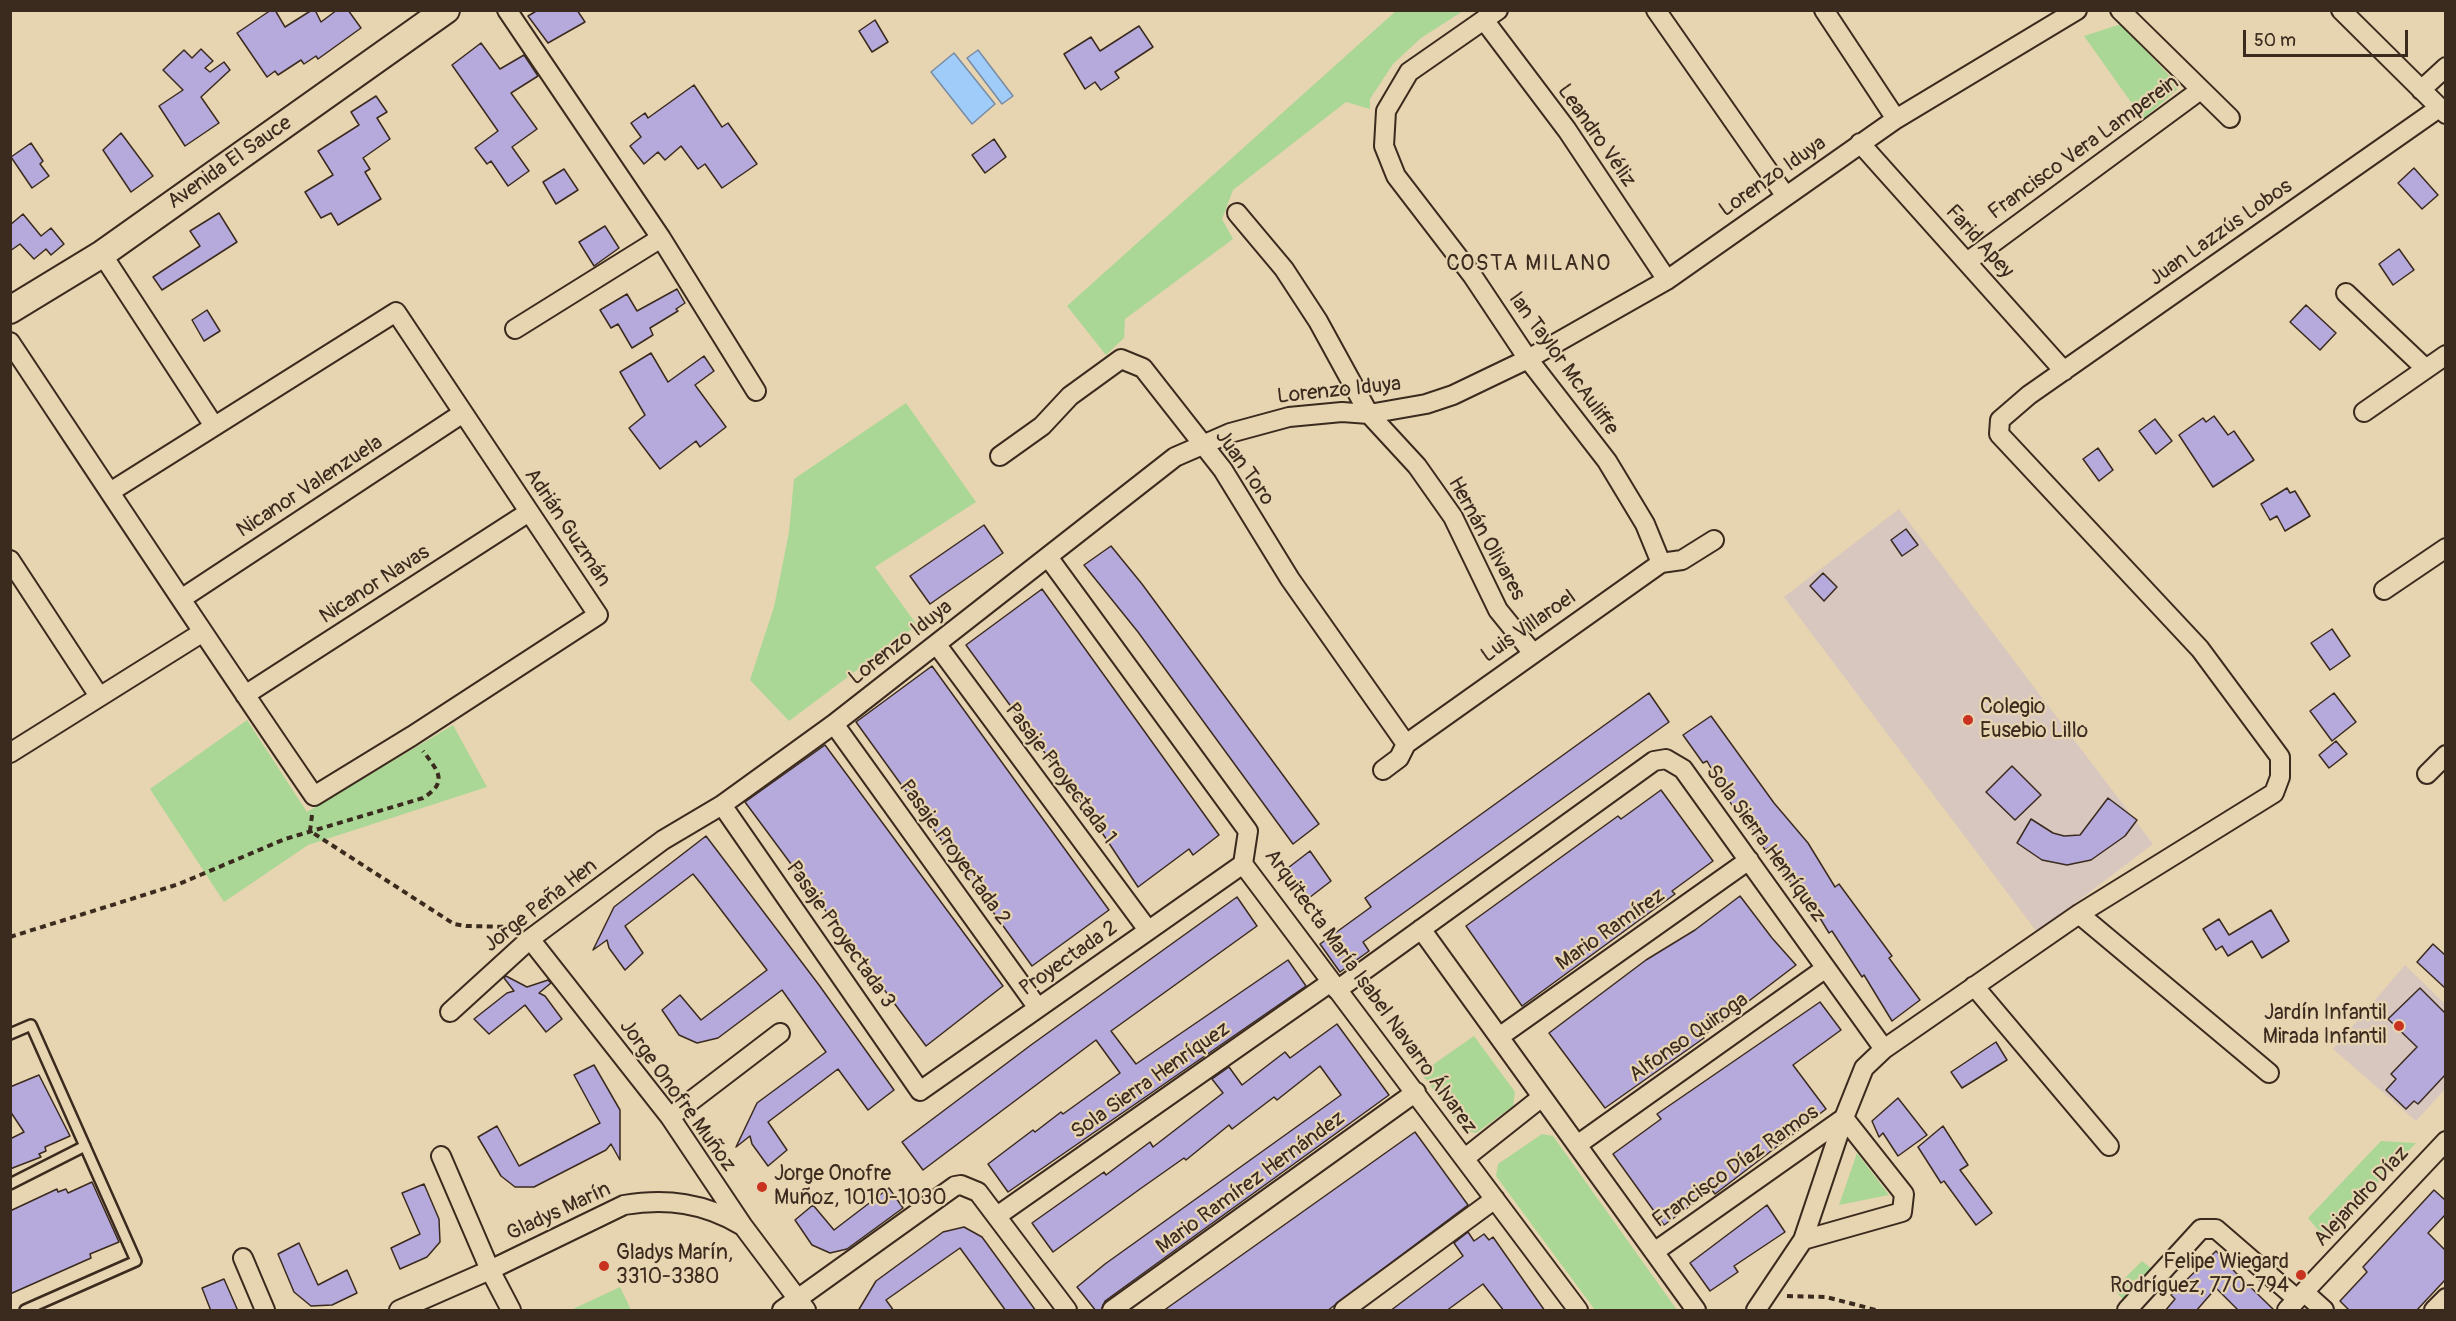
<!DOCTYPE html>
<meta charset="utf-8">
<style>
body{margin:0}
#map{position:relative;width:2456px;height:1321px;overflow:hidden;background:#e7d4b1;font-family:Pangolin,sans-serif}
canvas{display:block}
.frame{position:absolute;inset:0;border:12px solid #3b2a1e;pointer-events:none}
.scale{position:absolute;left:2243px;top:30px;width:165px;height:27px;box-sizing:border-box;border:3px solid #3b2a1e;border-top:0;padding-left:8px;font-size:18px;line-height:21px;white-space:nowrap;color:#3b2a1e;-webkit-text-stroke:4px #e7d4b1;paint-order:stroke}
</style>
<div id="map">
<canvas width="2456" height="1321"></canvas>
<div class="frame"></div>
<div class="scale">50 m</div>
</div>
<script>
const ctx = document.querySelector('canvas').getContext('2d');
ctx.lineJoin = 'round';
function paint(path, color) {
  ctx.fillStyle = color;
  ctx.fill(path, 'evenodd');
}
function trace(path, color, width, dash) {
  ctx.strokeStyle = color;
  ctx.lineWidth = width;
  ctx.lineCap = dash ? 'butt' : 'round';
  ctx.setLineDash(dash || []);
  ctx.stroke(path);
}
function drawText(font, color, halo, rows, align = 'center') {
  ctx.font = font + ' Pangolin,sans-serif';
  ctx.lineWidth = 4.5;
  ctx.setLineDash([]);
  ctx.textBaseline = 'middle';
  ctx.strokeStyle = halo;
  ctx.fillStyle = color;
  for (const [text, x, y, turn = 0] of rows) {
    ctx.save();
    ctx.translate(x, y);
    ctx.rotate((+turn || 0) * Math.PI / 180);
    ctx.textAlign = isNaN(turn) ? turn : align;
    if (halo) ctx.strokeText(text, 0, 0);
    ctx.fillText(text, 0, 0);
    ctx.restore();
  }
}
paint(new Path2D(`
 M1899 509 2153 844 2037 932 1784 597Z
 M2405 965 2445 1004V1089L2416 1121 2333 1049Z`), '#d8c7be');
paint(new Path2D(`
 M1397 10 1463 11 1421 38 1393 64 1370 99V109L1346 102 1233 190 1222 219 1233 239 1125 319 1124 338 1106 355 1067 306Z
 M2121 24 2180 87 2143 119 2084 36Z
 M906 403 976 502 875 567 917 625 789 721 750 680 774 607 789 532 794 479Z
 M247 720 307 812 453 725 487 787 308 845 224 902 150 789Z
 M1474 1036 1515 1092 1513 1106 1476 1133 1463 1130 1421 1073Z
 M1542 1134 1553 1136 1677 1310H1595L1496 1176 1498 1164Z
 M2381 1141 2416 1143 2325 1238 2308 1218Z
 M1857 1153 1889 1195 1839 1205Z
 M2142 1261 2156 1272 2127 1303 2117 1293 2120 1283Z
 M620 1287 631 1310H571Z`), '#aad796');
const water = new Path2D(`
 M978 50 1013 96 1002 104 967 58Z
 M954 53 995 104 972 124 931 72Z`);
paint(water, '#a0ccfa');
trace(water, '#788ba2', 1.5);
const building = new Path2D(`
 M271 10H275L285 27 312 10H315L321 22 337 10H348L361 28 318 59 316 56 304 64 301 60 278 75 275 71 267 77 237 33Z
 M538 10H577L585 22 548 43 528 16Z
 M875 20 888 42 872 52 859 31Z
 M1139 26 1153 47 1115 72 1119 78 1101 90 1095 82 1085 89 1064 54 1091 37 1100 51Z
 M481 43 500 69 524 55 538 76 511 93 537 129 512 147 529 171 508 186 491 161 487 164 475 148 498 131 452 65Z
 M201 49 213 61 205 68 210 72 224 62 230 70 201 97 219 123 185 146 159 106 183 90 163 70 184 50 192 58Z
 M694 85 722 127 728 123 757 164 722 188 705 164 698 169 681 146 665 160 658 152 644 164 630 146 641 137 631 123 645 113 648 118Z
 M376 96 387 112 377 118 390 139 363 158 370 169 365 172 381 199 338 225 331 213 321 218 305 192 333 175 318 151 359 125 351 112Z
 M121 133 153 176 131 192 103 150Z
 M994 139 1006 157 985 173 972 155Z
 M31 143 43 161 40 164 49 176 32 188 11 157Z
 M2414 168 2438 195 2422 209 2398 183Z
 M564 169 578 190 556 204 543 182Z
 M219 213 237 242 162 290 153 277 200 246 190 231Z
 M23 214 41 236 51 228 64 244 51 255 46 249 34 259 20 244 10 251V225Z
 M605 226 619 248 594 266 579 242Z
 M2399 249 2414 270 2393 285 2379 264Z
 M677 289 685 303 676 309 678 311 650 328 653 335 632 348 618 324 611 328 600 310 627 294 637 311Z
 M2306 305 2336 333 2320 350 2290 322Z
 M207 310 220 331 204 341 192 320Z
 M651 353 668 382 704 356 714 371 695 385 726 427 700 447 696 441 660 469 629 428 645 415 620 372Z
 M2214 416 2228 435 2234 431 2254 460 2213 487 2179 435 2203 418 2206 422Z
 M2155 419 2172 441 2156 454 2139 431Z
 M2098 448 2113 470 2099 481 2083 459Z
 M2287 488 2290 493 2295 491 2310 516 2285 531 2277 516 2270 520 2261 504Z
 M984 525 1003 553 930 604 910 576Z
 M1906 529 1918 545 1902 556 1891 540Z
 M1111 546 1142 584 1319 824 1293 844 1138 632 1084 565Z
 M1823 573 1837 587 1824 601 1810 586Z
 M1042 589 1219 835 1193 855 1189 849 1138 887 1091 816 966 645Z
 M2332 629 2350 656 2330 670 2311 643Z
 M932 666 1109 910 1032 966 856 722Z
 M1649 693 1669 722 1363 942 1369 951 1340 972 1320 944 1371 907 1365 898Z
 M2334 693 2356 722 2332 741 2310 711Z
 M1711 716 1774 803 1808 843 1835 887 1839 884 1892 956 1889 958 1920 1000 1892 1021 1864 975 1862 977 1832 931 1829 933 1803 890 1797 894 1770 847 1765 850 1738 805 1734 809 1707 761 1703 763 1683 735Z
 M2336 741 2347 754 2329 768 2319 755Z
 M825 745 1003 986 926 1046 745 802Z
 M2012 766 2041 795 2015 820 1986 792Z
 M1661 790 1713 861 1672 891 1675 894 1522 1006 1466 926 1618 816 1621 819Z
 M2108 798 2137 820 2125 836 2091 860 2067 865 2042 860 2017 843 2031 819 2053 833 2064 836 2080 835Z
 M706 836 819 985 894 1090 868 1110 838 1069 768 1122 787 1150 768 1166 752 1144 750 1136 736 1147 757 1103 826 1052 782 990 718 1038 697 1043 679 1035 662 1010 680 995 701 1020 767 970 702 885 693 874 625 926 643 953 625 970 609 948 607 940 593 950 614 907Z
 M1310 851 1331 881 1305 901 1284 871Z
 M1740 896 1772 938 1796 965 1703 1036 1704 1038 1605 1108 1549 1033 1646 960 1695 930Z
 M1237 897 1257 926 1111 1031 1136 1064 1288 960 1306 986 1008 1192 988 1164 1033 1130 1035 1132 1061 1112 1063 1114 1120 1073 1096 1040 923 1170 902 1142 1031 1045Z
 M2271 910 2289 941 2262 958 2252 941 2228 956 2222 946 2216 950 2203 929 2219 919 2229 935Z
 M2433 944 2445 955V988L2417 962Z
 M506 976 527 987 548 980 551 983 539 993 545 996 562 1019 546 1032 525 1005 489 1034 474 1019 507 993 514 991 504 978Z
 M2420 988 2445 1013V1075L2418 1104 2414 1101 2406 1109 2386 1090 2396 1079 2391 1074 2417 1047 2388 1019Z
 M1820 1002 1841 1030 1793 1065 1826 1109 1715 1194 1712 1190 1664 1225 1613 1154 1661 1119 1657 1114Z
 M1337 1024 1389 1095 1105 1301 1101 1311H1096L1077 1287 1105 1264 1341 1095 1320 1066 1277 1100 1274 1097 1232 1129 1229 1125 1186 1160 1184 1158 1140 1189 1053 1252 1032 1223 1104 1172 1106 1175 1150 1142 1153 1147 1223 1093 1212 1079 1229 1067 1242 1085 1285 1052 1290 1058Z
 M1996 1042 2007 1060 1962 1088 1951 1072Z
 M594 1065 620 1110V1160L611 1144 606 1150 534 1187H515L501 1176 478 1137 497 1126 519 1166 600 1123 574 1075Z
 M39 1075 70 1136 45 1147 46 1151 39 1154 41 1157 10 1169V1139L24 1132 10 1111V1087Z
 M1898 1098 1927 1135 1898 1156 1883 1133 1879 1137 1872 1121Z
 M1943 1126 1968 1165 1960 1170 1992 1213 1976 1225 1944 1181 1941 1183 1918 1147Z
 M1415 1132 1468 1205 1327 1311H1163Z
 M92 1182 119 1242 90 1254 91 1258 10 1294V1211L57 1189 58 1192 66 1189 68 1193Z
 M424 1184 439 1219 440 1242 427 1257 400 1269 391 1248 420 1234 402 1193Z
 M889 1188 903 1208 847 1249 830 1253 812 1245 795 1220 813 1205 834 1230Z
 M2434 1190 2445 1200V1215L2428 1233 2445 1250V1280L2416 1311H2350L2340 1301 2367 1272 2363 1267Z
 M1767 1205 1785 1232 1734 1266 1738 1272 1710 1291 1690 1263Z
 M964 1227 982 1237 1036 1311H1006L960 1248 886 1300 894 1311H858L876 1281 943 1232Z
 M1468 1232 1474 1241 1484 1234 1489 1240 1493 1237 1545 1311H1504L1483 1284 1446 1311H1390L1463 1256 1454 1243Z
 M299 1243 318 1285 347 1270 357 1293 332 1305 311 1306 294 1292 278 1254Z
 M2216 1251 2236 1273 2275 1311H2239L2216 1288 2196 1311H2165L2175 1299 2171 1295Z
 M224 1279 238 1311H211L202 1288Z`);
paint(building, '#b5aadb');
trace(building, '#3b2a1e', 1.5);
const lane = new Path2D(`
 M10 1034 31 1025 136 1261 25 1310
 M10 1184 85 1146`);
const street = new Path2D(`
 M507 10 661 238 756 391
 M1498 10 1409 72 1386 111 1384 146 1396 176 1472 275 1528 359 1607 461 1645 524 1661 563
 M1656 10 1785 195
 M1824 10 1896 119
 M2120 10 2230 118
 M2341 10 2446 114
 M1484 20 1567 130 1667 280
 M2421 90 2446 67
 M1860 143 2064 371
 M1237 213 1284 269 1318 321 1369 414 1417 466 1453 517 1498 610 1532 652
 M102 254 214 426
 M1967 262 2199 91
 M2346 293 2426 369
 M515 329 661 238
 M10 342C111 494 211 646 314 796L412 736 598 615 396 312 110 492
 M2364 412 2446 355
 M1000 456 1042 426 1070 396 1121 359 1143 368 1223 470 1290 579 1406 744
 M1048 557 1248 831 1243 864 1578 1310
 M10 560 99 696
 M2384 590 2446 548
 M181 599 463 413
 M937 645 1148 930
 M245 695 529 512
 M834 724 1038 1008
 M10 753 203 632
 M1383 770 1399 758 1406 744 1661 563 1682 560 1714 540
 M2427 774 2446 755
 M722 805 920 1091 1243 864
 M2079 914 2269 1073
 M1421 929 1696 1310
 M530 939 670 1117 743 1226 806 1310
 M1974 986 2109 1146
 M1337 990 1654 761 1666 759 1683 769 1884 1049 1864 1068 1844 1118 1803 1240 1756 1310
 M450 1012 530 939 663 840 722 805 834 724 1175 457 1230 433 1289 417 1342 412 1369 414 1426 404 1453 395 1528 359 1667 280 1896 119 2077 10
 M1499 1037 1749 860
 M1884 1049 2079 914 2274 793 2280 777V757L2200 649 1999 434 2000 420 2029 395 2439 108
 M670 1117 780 1033
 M1577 1145 1826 968
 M441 1156 490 1270 511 1310
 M1465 1158 1542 1097
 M997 1216 1331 982
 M1654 1252 1844 1118 1904 1194 1902 1212 1803 1240
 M243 1258 265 1310
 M2304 1292 2324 1310
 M399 1310 490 1270 624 1205C667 1198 704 1203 741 1225
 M782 1310 955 1186 961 1185 978 1192 1067 1310
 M1112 1310 1416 1092
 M1344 1310 1495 1199
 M2127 1310 2201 1229H2216L2297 1299
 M2287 1310 2446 1141
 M2434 1310 2446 1298`);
const secondary = new Path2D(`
 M10 310 102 254 446 10`);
trace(lane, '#3b2a1e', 14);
trace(street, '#3b2a1e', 22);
trace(secondary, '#3b2a1e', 30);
trace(new Path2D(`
 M312 815 310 831 454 924 466 926 513 927
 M10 937 179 884 285 839 423 798C449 782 438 771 423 751
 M1787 1296 1826 1297 1876 1310`), '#3b2a1e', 4, [6, 4.5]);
trace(lane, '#e7d4b1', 9);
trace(street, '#e7d4b1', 18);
trace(secondary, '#e7d4b1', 26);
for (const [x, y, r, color] of [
 [1968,720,6,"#c8321e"],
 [2399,1026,6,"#c8321e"],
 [762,1187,6,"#c8321e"],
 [604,1266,6,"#c8321e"],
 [2301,1275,6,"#c8321e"]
]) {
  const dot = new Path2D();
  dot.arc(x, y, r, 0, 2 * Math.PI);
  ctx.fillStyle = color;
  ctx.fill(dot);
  trace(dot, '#e7d4b1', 2);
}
drawText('21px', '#3b2a1e', '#e7d4b1', [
 ["Leandro Véliz",1596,136,55],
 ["Francisco Vera Lamperein",2084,148,-36],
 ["Avenida El Sauce",230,163,-35],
 ["Lorenzo Iduya",1773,177,-35],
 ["Juan Lazzús Lobos",2221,233,-35],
 ["Farid Apey",1979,242,48],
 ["Ian Taylor McAuliffe",1563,364,54],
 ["Lorenzo Iduya",1339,391,-6],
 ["Juan Toro",1244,468,55],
 ["Nicanor Valenzuela",310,487,-33],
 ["Adrián Guzmán",567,528,56],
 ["Hernán Olivares",1486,539,61],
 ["Nicanor Navas",375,585,-33],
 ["Luis Villaroel",1529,627,-35],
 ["Lorenzo Iduya",901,643,-38],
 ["Pasaje Proyectada 1",1060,774,53],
 ["Sola Sierra Henríquez",1765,844,54],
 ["Pasaje Proyectada 2",954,853,54],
 ["Jorge Peña Hen",541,906,-38],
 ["Mario Ramírez",1611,930,-35],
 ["Pasaje Proyectada 3",840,935,55],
 ["Proyectada 2",1069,959,-35],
 ["Arquitecta María Isabel Navarro Álvarez",1370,992,54],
 ["Alfonso Quiroga",1689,1038,-35],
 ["Sola Sierra Henríquez",1151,1081,-35],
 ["Jorge Onofre Muñoz",677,1096,54],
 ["Francisco Díaz Ramos",1736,1167,-35],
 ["Mario Ramírez Hernández",1251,1183,-36],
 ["Alejandro Díaz",2362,1197,-47],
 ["Gladys Marín",559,1212,-25]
]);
drawText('21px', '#3b2a1e', '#e7d4b1', [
 ["Colegio",1980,708],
 ["Eusebio Lillo",1980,732],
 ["Jardín Infantil",2387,1014,"right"],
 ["Mirada Infantil",2387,1038,"right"],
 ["Jorge Onofre",774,1175],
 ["Muñoz, 1010-1030",774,1199],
 ["Gladys Marín,",616,1254],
 ["3310-3380",616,1278],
 ["Felipe Wiegard",2289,1263,"right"],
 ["Rodríguez, 770-794",2289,1287,"right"]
], 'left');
ctx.letterSpacing = '1.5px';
drawText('22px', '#3b2a1e', '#e7d4b1', [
 ["COSTA MILANO",1529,264]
]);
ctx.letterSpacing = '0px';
</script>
